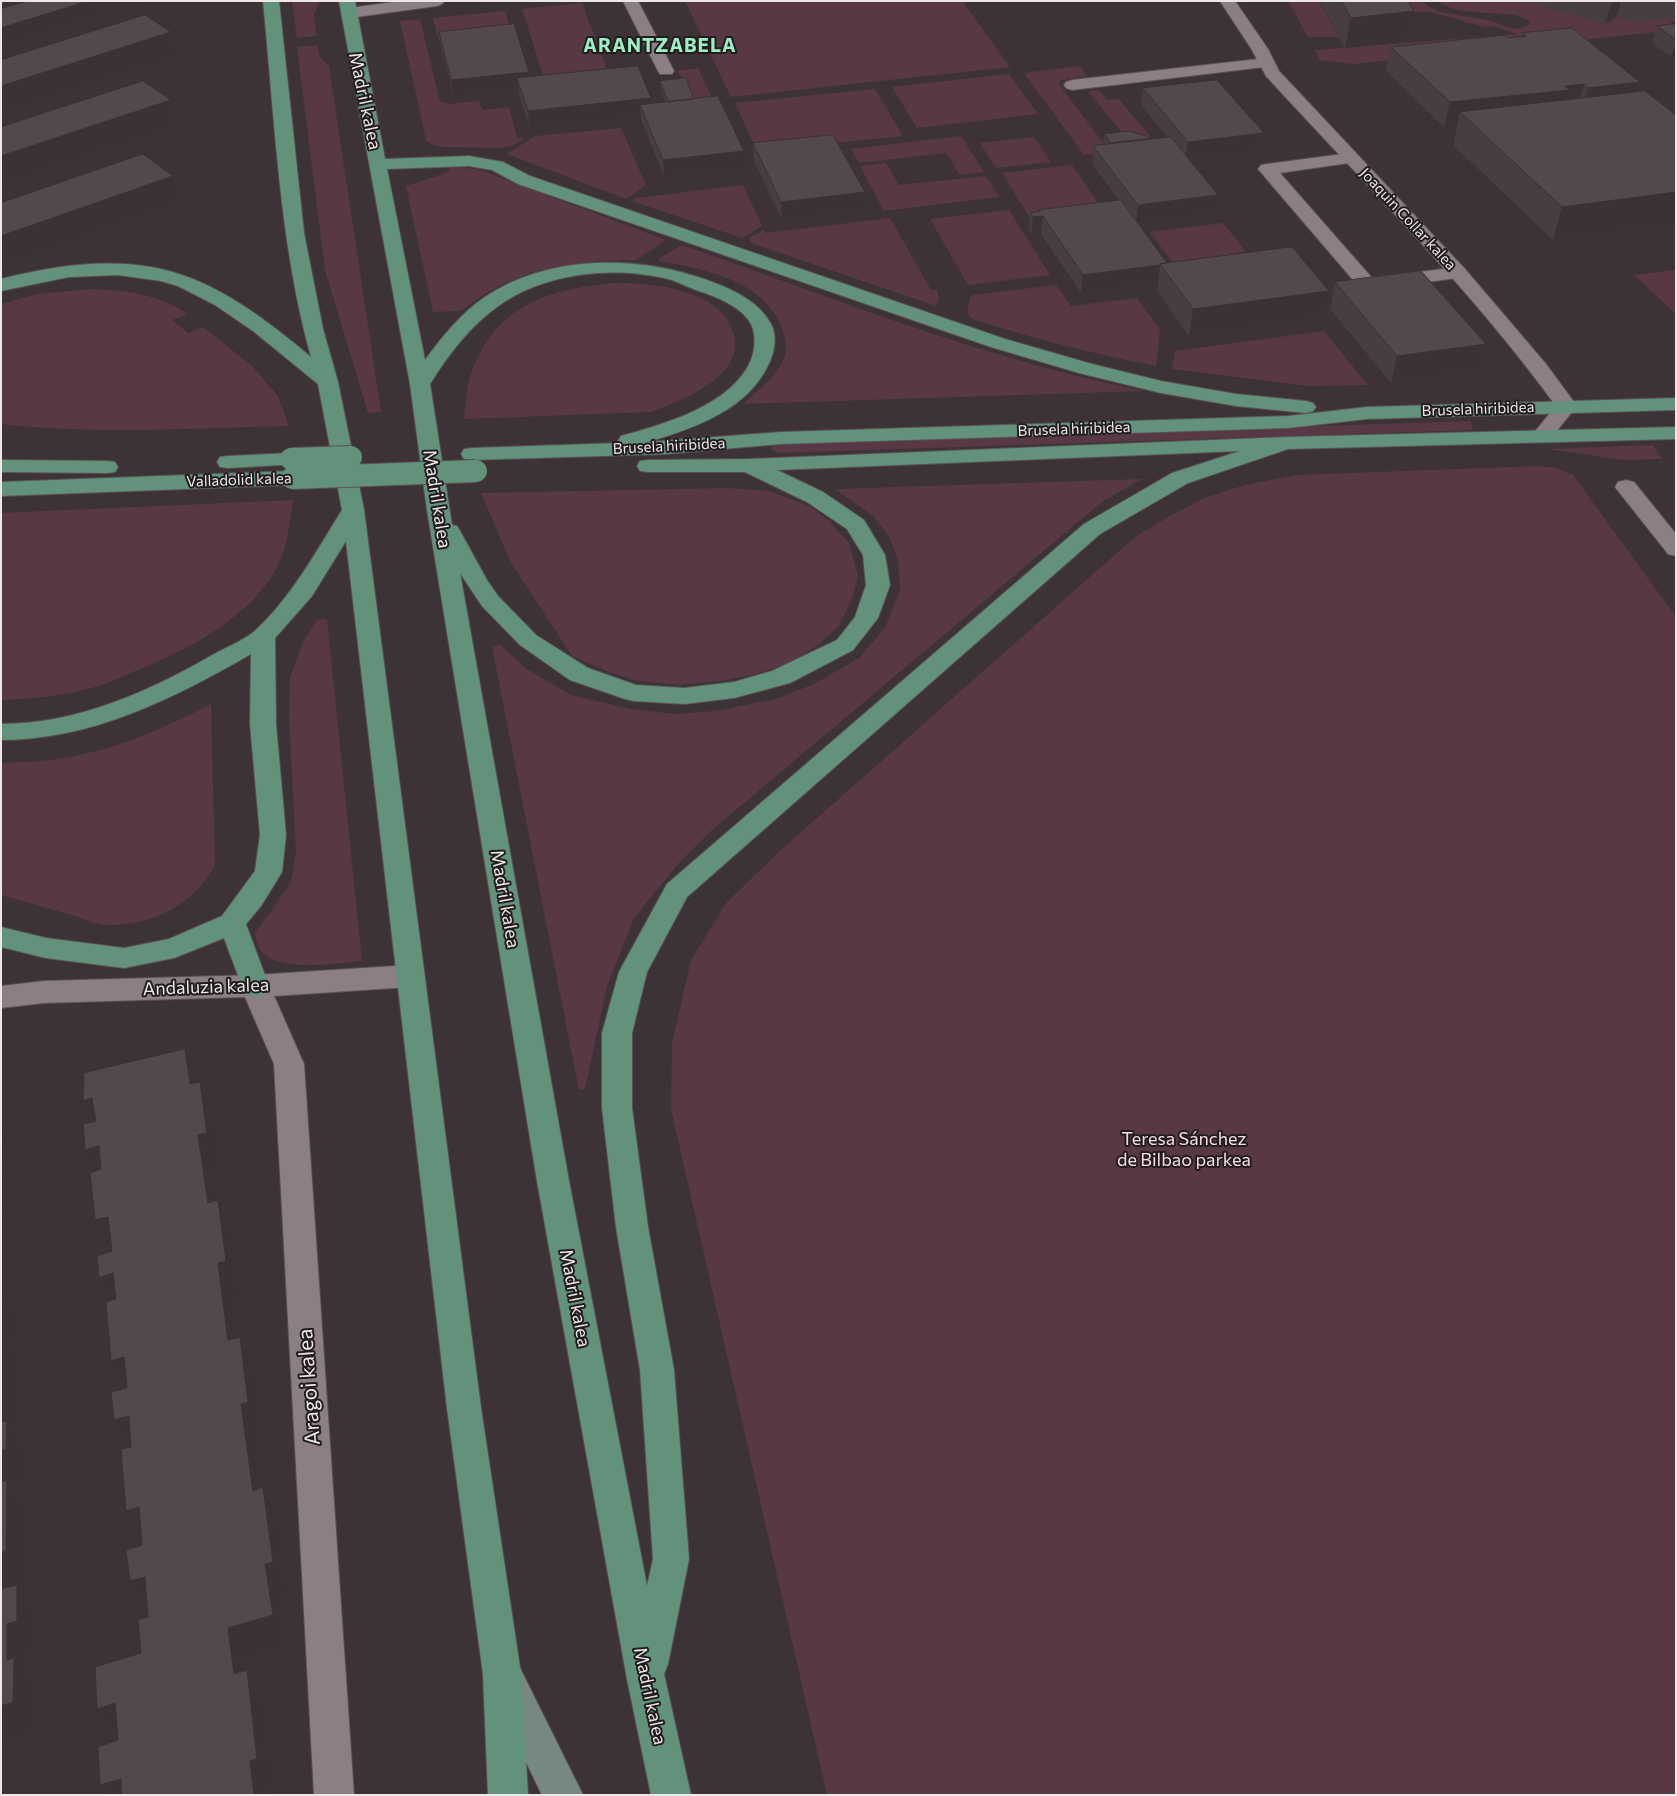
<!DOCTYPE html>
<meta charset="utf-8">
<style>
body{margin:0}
#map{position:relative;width:1677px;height:1796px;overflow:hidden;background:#3d3337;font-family:Commissioner,sans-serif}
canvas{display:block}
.frame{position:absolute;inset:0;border:2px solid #eee7ea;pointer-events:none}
</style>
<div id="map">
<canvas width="1677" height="1796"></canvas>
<div class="frame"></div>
</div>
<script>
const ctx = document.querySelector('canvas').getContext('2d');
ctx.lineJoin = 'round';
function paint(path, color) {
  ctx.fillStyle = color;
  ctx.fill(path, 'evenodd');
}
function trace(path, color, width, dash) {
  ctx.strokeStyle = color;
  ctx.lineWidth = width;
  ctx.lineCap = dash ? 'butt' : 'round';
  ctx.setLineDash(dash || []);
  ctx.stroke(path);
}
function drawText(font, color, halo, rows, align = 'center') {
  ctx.font = font + ' Commissioner,sans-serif';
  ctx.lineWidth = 4;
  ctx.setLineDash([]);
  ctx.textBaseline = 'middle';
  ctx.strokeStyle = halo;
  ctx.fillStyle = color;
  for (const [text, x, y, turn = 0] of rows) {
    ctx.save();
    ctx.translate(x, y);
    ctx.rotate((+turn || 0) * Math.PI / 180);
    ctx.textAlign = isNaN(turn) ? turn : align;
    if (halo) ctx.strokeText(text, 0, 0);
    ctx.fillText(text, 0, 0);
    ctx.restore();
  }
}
paint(new Path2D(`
 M292 1H320L314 14 316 36 297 38Z
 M685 1H962L1010 67 731 97Z
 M1288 1H1319L1339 37H1308Z
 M1386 1H1420L1437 11 1492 21 1513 29 1524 27 1531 23C1518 6 1463 21 1438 1H1524L1617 16 1633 22 1676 18V21L1670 22 1676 27V30L1354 64 1319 60 1315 50 1517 34 1494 26 1485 27 1431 12H1392Z
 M582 3 610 78 546 84 522 9Z
 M505 11 512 34 439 41 433 18Z
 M420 19 440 102 449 104 479 101 482 110 509 107 517 138H526L514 145 501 148 443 147 431 144 426 140 400 21Z
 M317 45 320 57 329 66 381 412 368 413 325 270 297 47Z
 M1080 66 1087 76 1061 80 1059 84 1110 152 1084 155 1024 73Z
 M698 68 716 106 695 108 678 71Z
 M1009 74 1038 114 917 128 892 87Z
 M875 89 903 136 757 151 735 103Z
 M1099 90 1107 100 1119 99 1158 146 1128 140 1088 91Z
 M621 128 646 185 626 199 507 154 535 136Z
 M961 136 984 172 960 175 946 153 859 163 851 149Z
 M1034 137 1051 162 996 168 980 143Z
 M886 163 899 185 986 176 999 197 884 211 860 166Z
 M1072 165 1104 212 1032 221 1002 173Z
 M449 167 477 169 666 240 636 260 598 261 556 267 530 273 501 285 480 297 461 311 433 312 406 186 450 172Z
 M743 185 762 226 742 238 632 201 637 198Z
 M1009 210 1050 275 968 285 930 219Z
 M890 218 931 290H937L939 299 936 306 754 244 750 241V237L764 230 766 233Z
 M1223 223 1258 267 1183 277 1150 232Z
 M682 245C834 298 985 360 1144 391L743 404C757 392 782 371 786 352 787 345 784 332 781 326 761 279 704 269 659 261V258Z
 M1676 270V314L1634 275Z
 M613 283C641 283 670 285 696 296 712 302 726 313 732 329 751 374 683 400 651 412L464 419C466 406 466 390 470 377 494 306 545 290 613 283Z
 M1056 285 1071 306 1137 298 1160 329 1156 366C1093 354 1032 338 972 319L967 314 970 298 973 295Z
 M90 289C126 290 157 294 188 314L172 320 188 333 203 327 251 365 278 396 289 426C194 428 96 435 1 424V304L37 294Z
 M1324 331 1368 385 1308 386 1172 369 1175 351Z
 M1470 421 1473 430 779 453 772 450 771 447 783 444Z
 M1653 445 1662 459 1623 460 1549 449Z
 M1538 466 1556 468 1573 475 1676 617V1795H827L671 1109 672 1044 691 960 727 902 782 849 1135 537 1170 516 1204 498 1245 485 1297 475Z
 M1142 479 1103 501 712 830 678 864 634 918 607 986 585 1089 579 1090 492 647 500 644 525 668 571 695 630 709 675 714 715 711 776 699 814 684 859 658 885 628 900 589 898 561 889 536 872 515 835 489Z
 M728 488 769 491 809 506 829 521 849 543 858 575 853 597 839 626 818 645 788 664 752 675 720 681 680 685 638 681 611 673 572 656 510 561 481 493Z
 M293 500C289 527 287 553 272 576 242 623 181 653 130 673 119 678 107 684 95 687 65 696 32 699 1 700V513Z
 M327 619 362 961C336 963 276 974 260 949 257 945 256 938 255 934L291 882 296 854 289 715 290 677 303 642 317 620Z
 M211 704 215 865C194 905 150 927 104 925 95 924 84 919 75 916 50 909 26 902 1 895V763C22 762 43 762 63 758 116 750 164 728 211 704Z`), '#583845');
const service = new Path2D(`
 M623 1H638L674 71 672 74H660L658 71Z
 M1267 58 1273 60 1275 63 1273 66 1072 90 1066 88 1064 85 1066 82 1072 80Z
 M1350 153 1356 154 1359 158 1356 162 1280 173 1372 278 1458 267 1465 269 1467 273 1465 277 1367 290 1360 288 1258 169 1261 165 1267 164Z`);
const minor = new Path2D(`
 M401 1H444L442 4 437 6 349 18 344 16 341 13 344 10 349 8Z
 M1220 1H1235L1268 49 1279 71 1465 269 1546 364 1577 406 1550 439 1543 441 1536 439 1532 435 1556 406C1470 288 1365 184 1266 76L1252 50Z
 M1626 480 1634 482 1676 534V556L1668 554 1615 487 1618 482Z
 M410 965 420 968 424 976 420 984 410 987 274 996 304 1064 354 1795H314L274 1064 245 997 44 1003 1 1008V986L44 981 255 975Z`);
const secondary = new Path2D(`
 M506 1663 520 1668 583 1795H542L487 1682 492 1668Z`);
const primary = new Path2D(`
 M263 1H279L304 233 323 329 338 382 364 510 481 1408 521 1674 528 1795H488L483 1674 447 1408 346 541 312 596 275 638 276 724 286 835 282 872 261 906 246 924 269 986 265 994 255 997 245 994 224 938 174 958 124 968 46 958 1 947V927L46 938 124 948 169 939 222 916 255 871 260 835 250 724 251 654C175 698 91 740 1 740V724C78 724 150 691 216 653 229 646 245 640 256 630 292 596 316 552 342 510L318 384 253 331 215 305 178 286 161 281 118 275 69 277 1 291V279C63 263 133 254 193 279 237 297 275 327 311 357 279 242 275 120 263 1Z
 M339 1H355L385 159 469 156 503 162 530 176 1005 339 1092 364 1161 381 1236 394 1306 401 1313 403 1316 407 1313 411 1306 413 1236 406 1161 393 1079 373 991 347 518 184 492 170 469 166 387 169 425 360C442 337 461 313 485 297 549 254 637 255 707 280 731 289 758 300 771 324 777 335 775 350 770 361 750 409 695 428 648 442L781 432 1288 416 1367 407 1676 398V410L1367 419 1288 428 781 444 666 454 472 460 464 459 461 454 464 449 472 448 620 443 618 441 621 436C665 424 732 405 751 360 755 349 756 337 752 326 744 307 715 296 696 290 688 287 680 283 672 280 616 265 544 272 497 307 469 327 448 355 430 384L452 525 457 526 460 531 487 580 498 596 536 635 588 668 636 685 684 688 734 682 772 671 837 640 855 617 866 585 863 555 847 529 807 502 745 472H648L640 471 637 466 640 461 648 460 749 459 1286 437 1676 427V439L1288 449 1188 483 1100 534 687 897 647 972 632 1033V1108L648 1227 674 1370 689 1559 668 1664 664 1674 691 1795H651L627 1679 537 1181 427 510 410 384ZM1240 451 1172 473 1084 524 667 884 619 972 602 1033V1108L616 1227 640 1370 653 1559 647 1586 569 1181 460 573 482 606 520 645 570 680 625 699 634 701 684 704 734 698 790 683 853 650 878 618 890 585 885 555 864 520 823 492 777 470Z
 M291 453 299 454 302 459 299 464 228 468 220 467 217 462 220 457 228 456Z
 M1 460 107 461 115 462 118 467 115 472 107 473 1 472Z
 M292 471 300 473 303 478 300 483 292 485 1 496V482Z`);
trace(service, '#595053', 2);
trace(minor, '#595053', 2);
trace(secondary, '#595053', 2);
trace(primary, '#595053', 2);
paint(service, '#8b7f84');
paint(minor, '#8b7f84');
paint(secondary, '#778880');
paint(primary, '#63927c');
const primaryBridge = new Path2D(`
 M291 459 351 457
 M292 478 476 471`);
trace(primaryBridge, '#595053', 24, []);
trace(primaryBridge, '#63927c', 22);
paint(new Path2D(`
 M1320 1H1408L1414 11 1407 42 1345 48Z
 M1524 1H1676V18L1633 22 1617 16 1605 24Z
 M1676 24V57H1671L1652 43 1657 26Z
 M439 32 529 72V77L652 103 665 102 661 90 660 81 694 99 744 151V168L664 177 642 122 641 117 530 129 519 95V90L454 97 441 48Z
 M1522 33 1640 82 1637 92 1676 115V224L1553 240 1453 145 1457 126 1444 127 1386 71 1391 47 1521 37Z
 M1143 88 1264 133 1261 151 1189 159 1218 195 1216 213 1137 223 1167 263 1324 318 1189 336 1157 291 1158 283 1081 293 1041 234 1031 235 1029 231 1030 213 1039 212V210L1119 200 1092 164 1093 146 1105 145 1103 143 1104 134 1153 139 1168 138 1141 105Z
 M753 143 865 192 864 210 782 220 754 161Z
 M1335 282 1479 371 1391 383 1330 309Z`), '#473e41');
paint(new Path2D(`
 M88 1H146L1 46V28Z
 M1612 1H1621L1617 16 1605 24Z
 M1414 11 1407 42 1345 48 1351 18Z
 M171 32 177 57 1 113V86Z
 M1676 42V57H1671Z
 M529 72 531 89 517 78 519 90 454 97 451 80Z
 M1640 82 1633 107 1581 113 1588 88Z
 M1584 84 1577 109 1460 112 1457 126 1444 127 1450 102Z
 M651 98 652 116 640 105 641 117 530 129 528 111Z
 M171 100 177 125 1 185V156Z
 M1264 133 1261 151 1185 159 1188 142Z
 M744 151V168L664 177 663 160Z
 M173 176 179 202 1 266V236Z
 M865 192 864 210 782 220 781 202Z
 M1676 192V224L1553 240 1562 207Z
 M1218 195 1216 213 1136 223 1138 205Z
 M1043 216 1041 234 1031 235 1033 217Z
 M1160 265 1158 283 1081 293 1083 275Z
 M1329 291 1324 318 1189 336 1193 309Z
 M1486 344 1479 371 1391 383 1397 356Z
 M185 1049 199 1086 190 1084Z
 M200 1082 214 1118 220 1170 212 1171 222 1238 208 1203 198 1135Z
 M92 1098 100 1137 83 1101Z
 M1 1126 5 1133 4 1163 1 1164Z
 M99 1146 102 1186 85 1150Z
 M1 1170 9 1185 10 1206 2 1208 13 1228V1287L5 1289V1292L17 1313 16 1335 9 1336V1341L22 1365V1426L13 1428V1431L27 1454V1482L15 1485V1493L28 1513V1583L20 1585V1590L38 1616 39 1652 29 1655V1679L36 1688V1732L1 1742V1706L7 1660 1 1594Z
 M218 1200 232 1236 240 1296 232 1298 243 1375 228 1340 218 1263Z
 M108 1217 112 1255 95 1220Z
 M113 1273 130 1308 116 1313 99 1278Z
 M240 1337 254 1372 263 1436 256 1437 263 1487 278 1520 288 1594 280 1596 288 1646 245 1659 251 1703 234 1674 228 1628 253 1491 241 1404Z
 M124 1357 129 1395 111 1361Z
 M129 1416 132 1454 114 1420Z
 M139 1507 144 1543 126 1511Z
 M145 1577 148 1612 130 1581Z
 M247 1670 263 1700 274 1787 266 1790 267 1795H254L250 1761Z
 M115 1703 118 1738 97 1709Z
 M121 1779 132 1795H108L100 1785Z`), '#3a3235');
const building = new Path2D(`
 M27 1H88L1 28V9Z
 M1342 1H1408L1414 11 1351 18Z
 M145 15 171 32 1 86V60Z
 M514 24 529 72 451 80 439 32Z
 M1676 24V40L1657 26Z
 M1572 28 1640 82 1588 88 1584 84 1565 86 1570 90 1450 102 1391 47 1504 35 1508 38 1526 36 1522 33Z
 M638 66 651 98 528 111 517 78Z
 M686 78 694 99 668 102 660 81Z
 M1217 80 1264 133 1188 142 1143 88Z
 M143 81 171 100 1 156V127Z
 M1645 91 1676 115V192L1562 207 1460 112Z
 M718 96 744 151 663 160 640 105Z
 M1129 131 1153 138 1111 143 1104 134Z
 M833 135 865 192 781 202 753 143Z
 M1171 137 1218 195 1138 205 1093 146Z
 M143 154 173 176 1 236V203Z
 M1121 200 1167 263 1160 264V265L1083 275 1043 216 1033 217 1030 213 1040 211 1039 210Z
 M1292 247 1329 291 1193 309 1160 264Z
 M1421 271 1486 344 1397 356 1335 282Z
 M185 1049 190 1084 200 1082 207 1133 198 1135 208 1203 218 1200 226 1261 218 1263 228 1340 240 1337 248 1402 241 1404 253 1491 263 1487 273 1562 265 1564 273 1615 228 1628 234 1674 247 1670 257 1759 250 1761 254 1795H122L121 1779 100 1785 98 1747 118 1740 115 1703 97 1709 95 1667 141 1653 138 1620 148 1617 145 1577 130 1581 126 1550 142 1545 139 1507 126 1511 121 1449 131 1447 129 1416 114 1420 111 1392 127 1388 124 1357 111 1361 106 1302 116 1299 113 1273 99 1278 97 1256 112 1251 108 1217 95 1220 90 1173 101 1169 99 1146 85 1150 83 1124 96 1121 92 1098 83 1101 84 1073Z
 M1 1330H2L1 1381Z
 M7 1421 6 1449 1 1450V1422Z
 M7 1480 6 1551 1 1553V1482Z
 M17 1585V1621L7 1624V1660L14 1658 13 1702 1 1706V1589Z`);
paint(building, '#53484c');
trace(building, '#3a3235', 1);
drawText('15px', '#eee7ea', '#211c1e', [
 ["Joaquin Collar kalea",1408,219,47],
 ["Brusela hiribidea",1478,409,-2],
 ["Brusela hiribidea",1074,429,-2],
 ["Brusela hiribidea",669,446,-3],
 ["Valladolid kalea",239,480,-2]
]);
drawText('18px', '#eee7ea', '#211c1e', [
 ["Madril kalea",365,101,78],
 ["Madril kalea",437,499,81],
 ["Madril kalea",505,899,80],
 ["Andaluzia kalea",206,987,-2],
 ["Madril kalea",575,1298,79],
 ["Madril kalea",650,1696,78]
]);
drawText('18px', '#fadae6', '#211c1e', [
 ["Teresa Sánchez",1184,1139],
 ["de Bilbao parkea",1184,1160]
]);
ctx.letterSpacing = '1px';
drawText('bold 19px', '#9cefc5', '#211c1e', [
 ["ARANTZABELA",660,46]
]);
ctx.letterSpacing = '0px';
drawText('21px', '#eee7ea', '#211c1e', [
 ["Aragoi kalea",309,1387,-94]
]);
</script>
